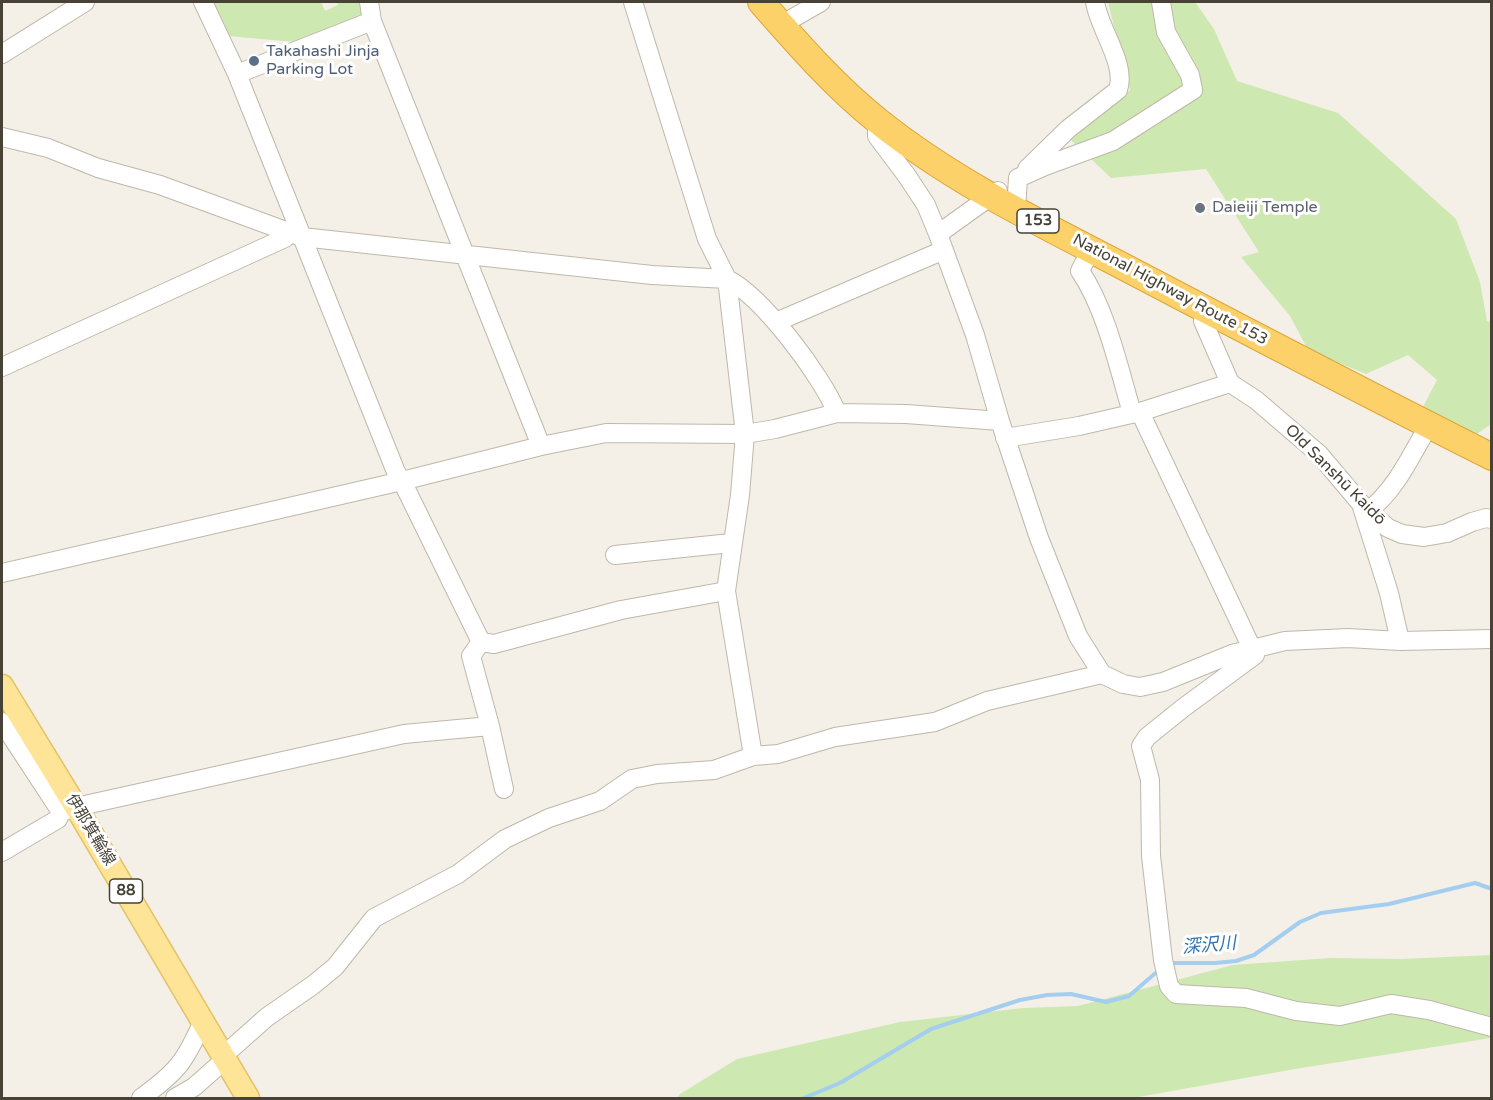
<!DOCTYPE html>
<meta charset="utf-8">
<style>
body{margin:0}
#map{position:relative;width:1493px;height:1100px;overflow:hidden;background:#f4f0e7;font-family:"Varela Round",sans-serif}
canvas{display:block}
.frame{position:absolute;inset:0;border:3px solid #474136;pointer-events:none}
</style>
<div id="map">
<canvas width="1493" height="1100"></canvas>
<div class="frame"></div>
</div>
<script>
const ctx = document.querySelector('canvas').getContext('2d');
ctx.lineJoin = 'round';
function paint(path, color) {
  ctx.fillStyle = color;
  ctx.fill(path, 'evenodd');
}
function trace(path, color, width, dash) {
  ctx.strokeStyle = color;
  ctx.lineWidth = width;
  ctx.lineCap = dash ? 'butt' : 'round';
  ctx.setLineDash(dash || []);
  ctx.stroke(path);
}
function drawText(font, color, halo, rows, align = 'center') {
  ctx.font = font + ' "Varela Round","Noto Sans JP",sans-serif';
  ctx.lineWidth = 6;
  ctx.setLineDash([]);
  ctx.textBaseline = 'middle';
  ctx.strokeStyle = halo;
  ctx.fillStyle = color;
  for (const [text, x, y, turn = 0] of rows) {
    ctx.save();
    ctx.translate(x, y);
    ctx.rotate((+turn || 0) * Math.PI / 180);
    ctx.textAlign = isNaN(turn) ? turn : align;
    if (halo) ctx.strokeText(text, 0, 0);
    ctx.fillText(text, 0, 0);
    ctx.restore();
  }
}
paint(new Path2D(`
 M213 2H321L325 11 338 5 337 2H361L364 17 295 42 228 36Z
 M1108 2H1195L1214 29 1237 81 1338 113 1456 219 1480 282 1487 321 1491 322V424L1477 434 1422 409 1437 380 1408 355 1366 374 1308 350 1290 316 1241 257 1259 252 1206 169 1111 178 1071 140 1085 121 1130 90Z
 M1491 955V1038L1295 1069 1133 1098H677L680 1094 737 1059 900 1022 1023 1008 1078 1006 1233 965 1330 958 1402 959Z`), '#cde8b0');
trace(new Path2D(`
 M1169 965 1173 963H1215L1236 961 1254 955 1300 922 1321 913 1389 904 1475 883 1492 889
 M804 1098 840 1083 931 1029 1020 1000 1047 995 1071 994 1106 1002 1129 996 1159 970`), '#a4cef0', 4);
const minor = new Path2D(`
 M203 2 237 74 396 472 402 481 481 642
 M369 2 372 21 541 446
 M633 2 707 239 727 279 745 434 740 495 726 591 753 756
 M781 25 821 2
 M2 54 85 2
 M237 74 372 21
 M877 121V136L907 176 926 205 938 234 975 335 1000 421 1039 538 1078 636 1102 674 1123 684 1140 687 1163 682 1232 654 1285 641 1348 638 1400 641 1492 639
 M2 137 48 148 98 168 160 185 302 237 652 275 727 279C762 296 822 376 837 413
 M1027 169 1068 129 1118 90C1127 64 1099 29 1095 2
 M1016 210 1018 178 1045 166 1113 141 1193 90 1190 75 1166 32 1161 2
 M938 234 998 191
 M1091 249 1080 271C1106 309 1119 369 1132 413
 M1207 310 1203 321 1230 383 1256 400 1319 454 1362 505 1388 528 1402 534 1424 537 1447 533 1472 522 1486 518 1492 519
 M776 322 944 250
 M2 367 285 238 290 232
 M1140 412 1255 655 1183 708 1147 737 1141 746 1150 780 1151 856 1163 960 1169 986 1176 994 1246 998 1296 1011 1340 1016 1391 1004 1429 1010 1492 1027
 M1005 438 1079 426 1140 412 1230 383
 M1362 507 1389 593 1400 641
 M1368 511C1396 490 1411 455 1429 425
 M615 555 731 543
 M2 573 402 481 541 446 606 433 745 434 775 429 837 413 906 414 1000 421
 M481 642 494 644 621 610 726 591
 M2 722 61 812
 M490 726 504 789
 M2 852 58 819 61 812 76 807 404 734 490 726 471 656 481 642
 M232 1048 267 1017 313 985 335 967 374 918 458 874 505 839 549 818 600 801 632 779 657 774 714 770 753 756 778 754 835 737 935 722 987 701 1102 674
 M141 1098C177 1072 185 1062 203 1021
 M175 1098 194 1087 220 1064`);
const major = new Path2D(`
 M2 686 76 807 248 1098`);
const highway = new Path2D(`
 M761 2C797 43 835 87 878 121 955 183 1046 226 1132 271 1252 334 1371 396 1492 457`);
trace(minor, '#bfb8aa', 20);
trace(major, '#e3c266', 25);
trace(highway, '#dda638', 28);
trace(minor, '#fff', 18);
trace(major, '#fee496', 22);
trace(highway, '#fdd169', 26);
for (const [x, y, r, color] of [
 [254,61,6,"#5c6f8a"],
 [1200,208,6,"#6b7280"]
]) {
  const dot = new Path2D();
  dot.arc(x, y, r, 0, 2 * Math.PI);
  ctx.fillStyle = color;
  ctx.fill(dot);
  trace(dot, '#fff', 2);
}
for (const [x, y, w] of [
 [1038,221,42],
 [126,891,33]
]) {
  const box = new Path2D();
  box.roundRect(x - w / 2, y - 12, w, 24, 4.5);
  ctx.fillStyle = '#fff';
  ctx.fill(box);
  trace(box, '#474136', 1.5);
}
drawText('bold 15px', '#474136', null, [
 ["153",1038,221],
 ["88",126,891]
]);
drawText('16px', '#4e5e75', '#fff', [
 ["Takahashi Jinja",266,52],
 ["Parking Lot",266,70]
], 'left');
drawText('16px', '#5b616d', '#fff', [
 ["Daieiji Temple",1212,208]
], 'left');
drawText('16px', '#474136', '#fff', [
 ["National Highway Route 153",1170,290,28],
 ["Old Sanshū Kaidō",1335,475,45],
 ["伊那箕輪線",90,830,59]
]);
drawText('italic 18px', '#2f76b2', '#fff', [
 ["深沢川",1209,946,-5]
]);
</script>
